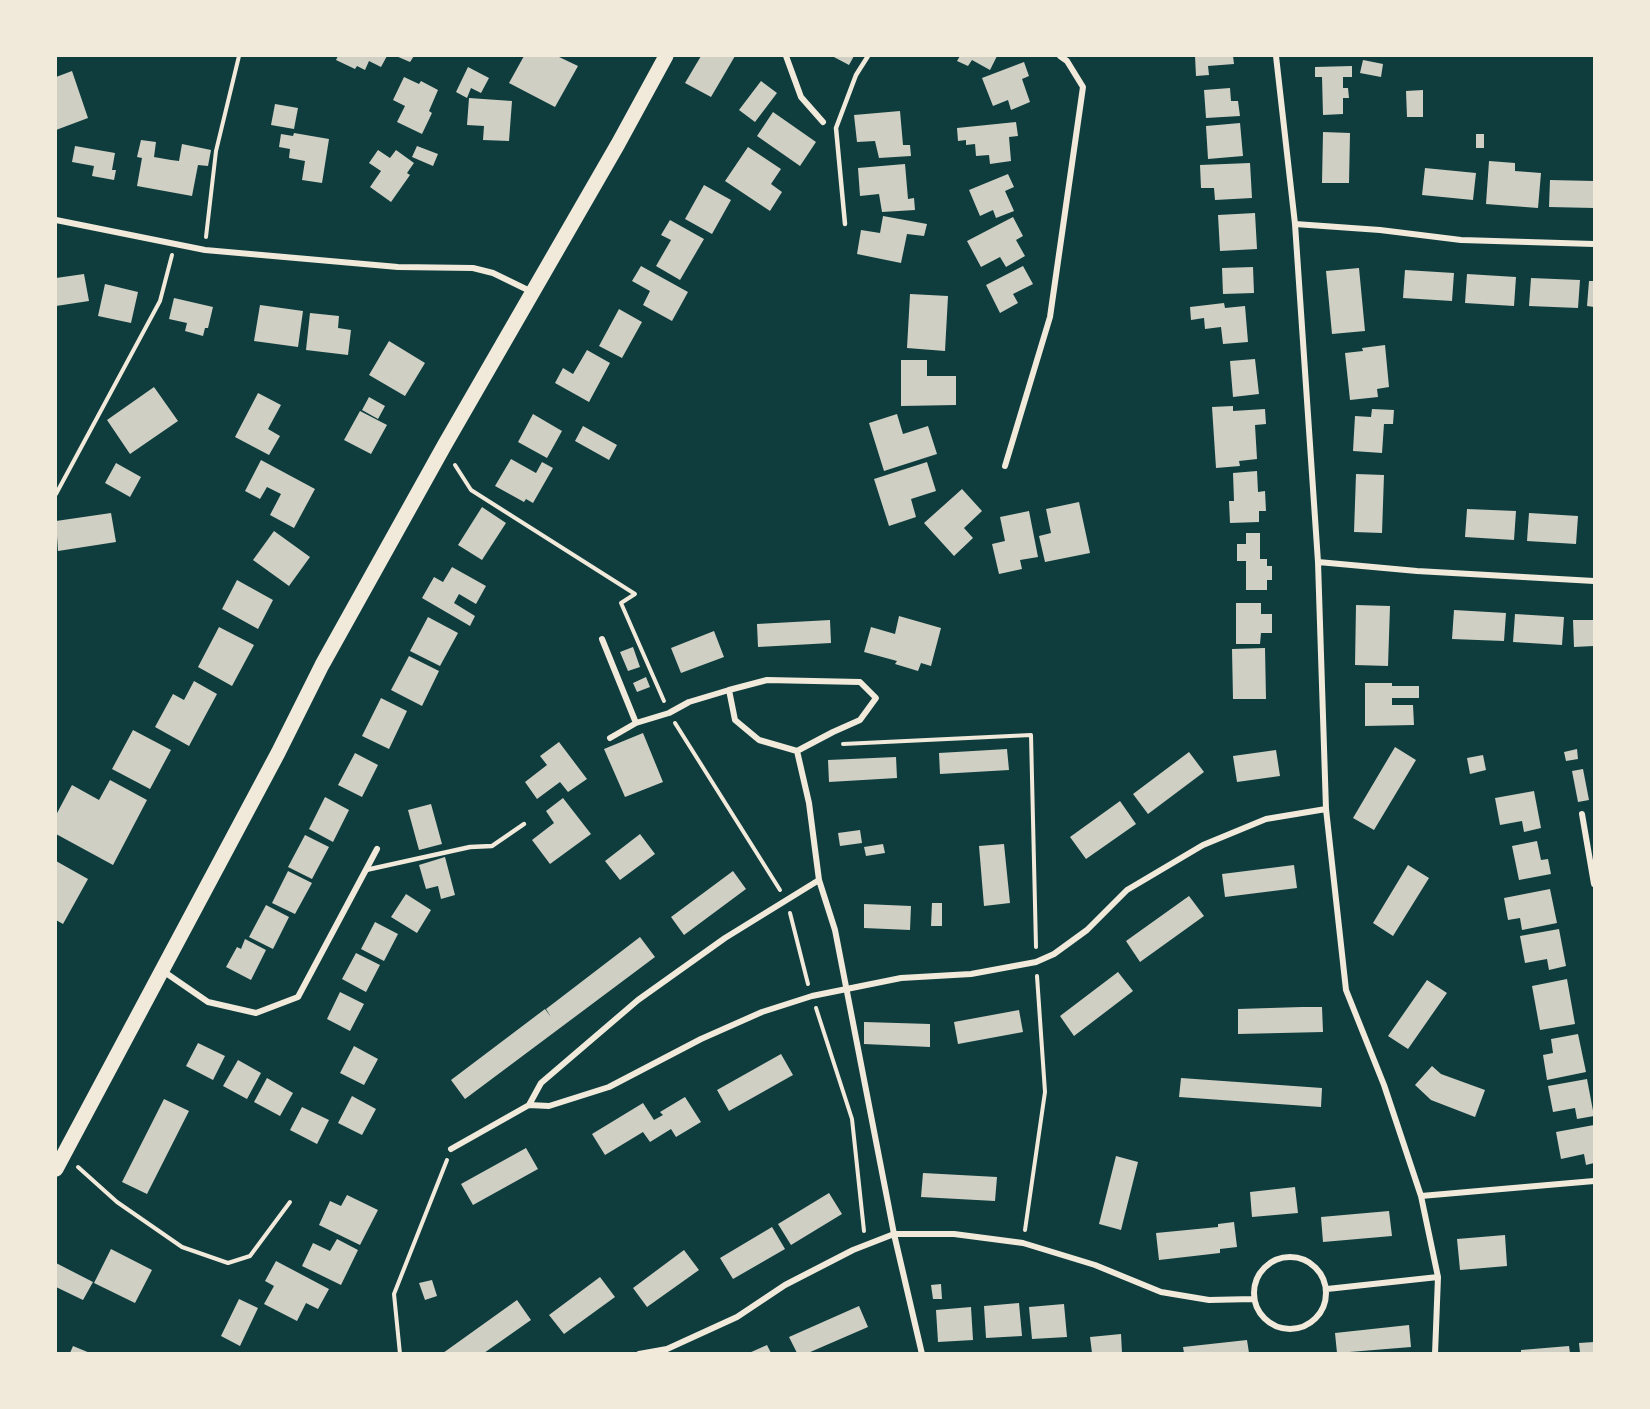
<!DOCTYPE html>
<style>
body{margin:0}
#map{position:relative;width:1650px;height:1409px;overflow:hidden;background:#0f3d3e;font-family:"Fira Sans Condensed",sans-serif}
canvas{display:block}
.frame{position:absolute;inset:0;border:57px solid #f1e9da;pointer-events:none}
</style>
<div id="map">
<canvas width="1650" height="1409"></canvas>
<div class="frame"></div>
</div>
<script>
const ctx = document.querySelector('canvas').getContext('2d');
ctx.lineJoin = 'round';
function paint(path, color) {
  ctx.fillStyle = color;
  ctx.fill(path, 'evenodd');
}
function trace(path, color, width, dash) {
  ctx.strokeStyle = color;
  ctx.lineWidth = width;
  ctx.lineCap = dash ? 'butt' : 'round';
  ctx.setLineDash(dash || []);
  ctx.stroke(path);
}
paint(new Path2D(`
 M338 56H387L381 67 369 61 365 70 357 66 355 69 336 60Z
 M396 56H414L410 62Z
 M524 56H557L578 66 555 107 509 83Z
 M701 56H735L711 97 685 83Z
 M832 56H854L849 65Z
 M960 56H997L990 70 972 60 968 66 957 61Z
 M1195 56H1233L1234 64 1208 66 1209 75 1196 76Z
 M1363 60 1383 64 1381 77 1360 73Z
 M1024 62 1029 76 1022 79 1030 102 1011 110 1008 100 993 106 982 78Z
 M1352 66V77H1343V88H1348L1349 98H1343V114L1323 115 1322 77H1315V67Z
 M468 67 489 78 481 93 471 88 467 98 456 92Z
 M72 71 88 118 56 130V77Z
 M404 77 419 84 421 81 438 90 429 111 432 113 422 134 397 122 405 106 393 100Z
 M761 81 777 93 755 122 739 110Z
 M1230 88 1231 101H1238L1240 116 1206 118 1204 90Z
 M1423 90V117H1407L1406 91Z
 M469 98 512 101 509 141 483 140 484 126 467 125Z
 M275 104 298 108 294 129 271 125Z
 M900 111 903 145H910L911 156 879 158 875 141 857 142 854 115Z
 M773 112 816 142 800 166 757 136Z
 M1016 122 1018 136 1009 137 1011 161 990 164 989 155 976 156 975 144 966 145V140L958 141 957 128Z
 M1240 123 1243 156 1208 159 1206 126Z
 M1323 132 1350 133 1349 183H1322Z
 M294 133 329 139 322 183 302 180 305 161 289 158 290 149 279 147 281 134 293 136Z
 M1476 134H1484V148H1476Z
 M141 140 156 142 154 157 171 160 179 161 182 144 211 150 208 166 198 165 192 196 137 186 142 158 137 157Z
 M75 146 115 153 112 170H116L114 180 92 176 94 166 72 162Z
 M417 146 438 154 433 166 412 157Z
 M748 147 781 169 771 184 782 192 770 211 725 181Z
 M378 150 390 158 396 150 414 163 407 173 410 175 391 202 370 187 381 171 369 163Z
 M1489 161 1515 163V171L1541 173 1538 208 1486 204Z
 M1250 163 1252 198 1215 200 1214 188H1201L1200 165Z
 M905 164 908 199 914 198 915 210 882 212 879 194 860 196 858 168Z
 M1425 168 1476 173 1473 200 1422 195Z
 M1008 174 1014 187 1005 191 1014 211 996 218 993 210 980 216 969 190Z
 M1550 180 1594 181V208L1549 207Z
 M704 185 731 200 712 234 685 219Z
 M1255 213 1257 249 1220 251 1218 215Z
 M883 216 927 224 924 236 907 234 901 263 857 254 861 230 880 233Z
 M1013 217 1023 236 1016 240 1025 256 1006 267 1000 257 981 267 967 241Z
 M670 220 704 239 680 280 656 266 671 240 661 235Z
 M641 266 688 292 672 321 643 305 650 291 632 281Z
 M1023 266 1033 284 1013 294 1018 303 1000 313 986 285Z
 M1253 267 1254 293 1223 294 1222 268Z
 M1359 268 1365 331 1332 334 1326 271Z
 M1405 270 1454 273 1452 301 1403 298Z
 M84 274 89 301 56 306V278Z
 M1467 274 1516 277 1514 306 1465 303Z
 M1531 278 1580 280 1578 308 1529 306Z
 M1589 281H1594V307L1587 306Z
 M105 284 138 292 131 323 98 316Z
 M910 294 948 296 945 351 907 348Z
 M174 298 213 307 208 328H205L203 336 185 331 187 323 169 319Z
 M1224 303 1225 308 1245 306 1248 342 1223 344 1221 327 1205 329 1204 318 1191 320 1190 307Z
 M260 305 303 311 298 347 254 341Z
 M619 309 642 322 622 358 599 346Z
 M310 313 339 316 338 328 351 330 348 355 306 350Z
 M389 341 425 363 405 396 369 375Z
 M1385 345 1389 387 1377 389 1378 397 1350 400 1345 353 1363 351 1362 348Z
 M587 350 610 363 589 402 555 383 563 368 573 374Z
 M1255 359 1259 394 1233 397 1230 361Z
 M901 360H927V376H956V405L901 406Z
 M154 387 178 421 130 454 107 420Z
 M258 393 281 405 268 429 280 436 269 455 235 437Z
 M369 397 385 406 378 419 362 410Z
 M1233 406V411L1265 409 1266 424 1255 425 1257 459 1239 461 1240 466 1216 468 1212 407Z
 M1372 409 1394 410 1393 424H1384L1382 453 1353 451 1355 416 1371 417Z
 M360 411 387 425 371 454 344 440Z
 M533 414 562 431 547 458 518 442Z
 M897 414 903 434 928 426 937 454 884 471 869 423Z
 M583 426 617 445 609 460 575 441Z
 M511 459 536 473 542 462 553 468 533 503 526 499 524 502 495 486Z
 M261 460 315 489 294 528 270 515 281 494 267 487 260 499 245 491Z
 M927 462 936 491 911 499 916 517 889 526 874 479Z
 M116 463 141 477 130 497 105 483Z
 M1257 471 1258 492 1265 491 1266 511H1259V522L1230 523 1229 501H1234L1233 473Z
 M1356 474 1384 475 1382 533 1354 532Z
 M962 489 982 511 964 528 973 538 954 556 924 523Z
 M1079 502 1090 553 1045 562 1039 536 1051 533 1046 509Z
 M482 507 506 523 482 560 458 545Z
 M1467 509 1516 511 1514 540 1465 537Z
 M1029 511 1038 557 1020 560 1022 569 999 574 992 544 1005 541 1000 517Z
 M111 513 116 542 58 551 56 521Z
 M1529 513 1578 516 1576 544 1527 541Z
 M274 531 310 557 289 586 253 560Z
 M1246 533H1260V559H1267V566H1272V580H1267V590H1246V561H1237V544H1246Z
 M452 567 486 586 476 604 459 594 454 603 475 616 470 626 422 598 434 577 443 582Z
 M237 580 273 600 258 629 222 609Z
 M1236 603H1261V614H1272V633H1261L1260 644H1236Z
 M1356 605 1390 606 1388 666 1355 665Z
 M1454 610 1506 613 1504 641 1452 639Z
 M1515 614 1564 617 1562 645 1513 642Z
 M899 616 941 628 931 666 921 663 918 671 895 664 897 661 864 652 871 627 895 634Z
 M428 617 458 633 440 666 410 651Z
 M830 620 831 643 758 647 757 624Z
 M1573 620H1594V646L1574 647Z
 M219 627 254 645 232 686 198 667Z
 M714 631 724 657 681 673 671 648Z
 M633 647 640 667 628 671 620 652Z
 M1265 648 1266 699H1233L1232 649Z
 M409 656 439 671 422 706 391 690Z
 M646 677 650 687 637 692 633 683Z
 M194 681 217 694 189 746 155 727 173 694 184 700Z
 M1365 683H1392V686H1419V698H1392V705H1413L1414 725 1365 726Z
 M381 698 407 711 389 749 362 736Z
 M133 730 171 750 150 789 112 769Z
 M643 733 663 782 625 797 604 749Z
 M559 742 587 779 568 792 560 782 537 799 525 782 547 765 540 756Z
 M1395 747 1416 760 1374 830 1353 818Z
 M1007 749 1009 770 940 774 939 753Z
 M1577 749 1578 759 1566 761 1564 752Z
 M1276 750 1280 776 1237 782 1233 756Z
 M1189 752 1204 772 1148 814 1133 794Z
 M355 753 378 765 362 797 338 785Z
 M1483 755 1486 770 1470 774 1467 758Z
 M896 757 897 778 829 782 828 760Z
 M1583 769 1589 800 1578 802 1572 771Z
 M110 780 147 800 113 865 56 834V815L72 785 99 800Z
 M1534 791 1541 828 1524 832 1522 821 1500 825 1495 798Z
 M325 797 349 810 333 842 309 829Z
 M563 798 591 834 550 864 532 840 554 823 546 811Z
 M1120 801 1136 824 1086 859 1070 837Z
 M431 804 442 844 419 850 408 810Z
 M860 830 862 843 840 846 838 833Z
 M640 834 655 854 620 880 605 861Z
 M305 835 329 847 312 879 288 867Z
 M1537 841 1541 860 1548 859 1551 874 1519 880 1512 846Z
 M883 844 885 853 866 856 864 847Z
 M1004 844 1010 903 984 906 979 846Z
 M445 857 455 895 441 899 438 886 426 889 419 865Z
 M56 861 88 879 63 924 56 920Z
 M1294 865 1297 888 1225 897 1222 874Z
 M1408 865 1429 878 1393 936 1373 923Z
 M288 871 312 883 295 914 272 903Z
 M733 871 746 889 684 935 671 917Z
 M1550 889 1557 923 1522 930 1520 918 1508 920 1504 898Z
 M406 894 431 910 417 933 391 917Z
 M1189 896 1204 916 1140 962 1126 941Z
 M932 903H942V926H931Z
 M864 904 911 906 910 930 864 928Z
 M266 905 289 917 273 949 249 937Z
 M375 922 398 934 384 961 361 949Z
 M1559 929 1566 966 1549 970 1547 959 1525 963 1520 936Z
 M640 937 655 957 465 1099 451 1080 545 1009 551 1017 546 1009Z
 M245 939 266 950 251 980 226 967 237 947 241 949Z
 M356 953 380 965 366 992 342 979Z
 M1118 972 1133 991 1074 1036 1060 1016Z
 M1567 979 1575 1024 1540 1030 1532 986Z
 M1427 980 1447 993 1408 1049 1388 1036Z
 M340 992 364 1004 350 1031 327 1019Z
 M1302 1007H1322L1323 1032 1238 1034V1009Z
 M1019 1010 1023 1032 958 1044 954 1022Z
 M864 1022 930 1024V1047L864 1044Z
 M1578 1034 1586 1072 1547 1080 1543 1055 1553 1053 1551 1039Z
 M198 1043 225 1056 213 1080 186 1066Z
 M354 1046 378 1059 364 1085 340 1073Z
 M781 1054 793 1075 729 1111 717 1090Z
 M238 1060 261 1073 247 1099 223 1086Z
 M1432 1066 1441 1074 1485 1090 1475 1117 1431 1100 1415 1085Z
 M267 1078 293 1093 280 1116 254 1102Z
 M1181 1078 1322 1088 1321 1107 1179 1097Z
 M1587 1079 1594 1116 1577 1119 1575 1108 1553 1112 1548 1086Z
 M352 1096 376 1109 362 1135 338 1123Z
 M685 1097 701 1122 676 1137 671 1129 650 1142 643 1132 605 1155 592 1134 643 1103 654 1120 663 1115 660 1112Z
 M164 1099 189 1111 147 1194 122 1182Z
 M302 1107 329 1120 317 1144 290 1130Z
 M1594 1125V1163L1586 1165 1584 1154 1561 1159 1556 1132Z
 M526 1148 538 1169 473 1205 461 1184Z
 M1116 1156 1138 1162 1121 1230 1099 1224Z
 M923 1173 997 1177 995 1201 921 1197Z
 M1295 1187 1298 1213 1252 1217 1250 1192Z
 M829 1193 842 1214 791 1245 778 1224Z
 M347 1195 378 1210 360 1245 319 1225 330 1201 341 1206Z
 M1389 1211 1392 1236 1323 1242 1321 1217Z
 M1234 1222 1237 1247 1220 1249V1253L1159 1260 1156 1233 1218 1227V1224Z
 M772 1227 785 1249 733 1279 720 1258Z
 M1505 1235 1507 1266 1460 1270 1457 1239Z
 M337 1239 358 1250 341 1285 302 1266 313 1243 330 1251Z
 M111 1249 152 1270 135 1303 94 1283Z
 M684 1250 699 1270 647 1307 633 1288Z
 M276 1261 329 1289 318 1309 306 1303 297 1321 264 1304 274 1286 265 1281Z
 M56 1263 93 1282 83 1300 56 1287Z
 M600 1277 615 1297 564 1334 549 1315Z
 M432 1280 437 1296 425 1300 419 1283Z
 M941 1284 942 1299H933L931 1285Z
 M239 1299 258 1308 240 1346 221 1336Z
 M517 1300 531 1320 484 1353H443Z
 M1019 1303 1022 1336 986 1338 984 1306Z
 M1064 1304 1067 1337 1032 1339 1029 1307Z
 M859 1306 868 1327 808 1353H797L789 1337Z
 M971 1307 973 1340 938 1342 936 1310Z
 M1409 1325 1411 1347 1337 1353 1335 1333Z
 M1121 1334 1122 1353H1092L1090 1337Z
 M1247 1340 1249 1353H1184L1183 1347Z
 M1594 1342V1353H1580L1579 1343Z
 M767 1345 771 1353H749Z
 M73 1346 90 1353H70Z
 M1569 1346 1570 1353H1521V1350Z`), '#cfcfc3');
trace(new Path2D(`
 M206 237 216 151 239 56
 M455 465 471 490 635 594 621 603 664 701
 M56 494 160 301 172 255
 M675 723 780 890
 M843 744 1031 735 1036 947
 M790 913 808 984
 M816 1008 852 1119 864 1231
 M78 1167 117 1202 182 1247 228 1263 250 1256 290 1202
 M1025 1230 1045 1092 1037 976
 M400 1354 394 1294 447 1160`), '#f1e9da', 4);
trace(new Path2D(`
 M845 224 836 128 856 75 868 56
 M366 870 470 847 492 846 524 824`), '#f1e9da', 4.5);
trace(new Path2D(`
 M786 56 801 97 823 122
 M1276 56 1295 224 1318 562 1326 809 1346 990 1384 1085 1421 1196 1438 1277 1435 1354
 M56 220 205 250 398 267 473 268 493 273 532 292
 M1295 224 1380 230 1461 240 1594 244
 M1005 466 1050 317 1083 87 1067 61 1060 56
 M1318 562 1417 571 1594 581
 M602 639 636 723 610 738
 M636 723 669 713 689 702 729 690
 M797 751 833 732 860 720 876 698 860 682 767 680 729 690 735 720 759 740 797 751 809 803 819 880 835 930 894 1234 922 1354
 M1582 814 1594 884
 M163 971 208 1002 256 1013 298 997 377 849
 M529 1105 541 1083 638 1000 725 938 819 880
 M451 1149 529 1105 549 1106 609 1087 701 1039 762 1012 812 996 901 978 971 974 1036 962 1054 954 1087 930 1127 890 1203 845 1266 819 1326 809
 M1421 1196 1594 1181
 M1254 1293a36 36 0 1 1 72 0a36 36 0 1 1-72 0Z
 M1327 1289 1438 1277
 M639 1354 667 1349 737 1317 785 1285 853 1250 894 1234H954L1023 1243 1095 1265 1161 1292 1209 1300 1253 1299`), '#f1e9da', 6);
trace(new Path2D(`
 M56 1169 278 753 322 665 444 446 618 144 666 56`), '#f1e9da', 15);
</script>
